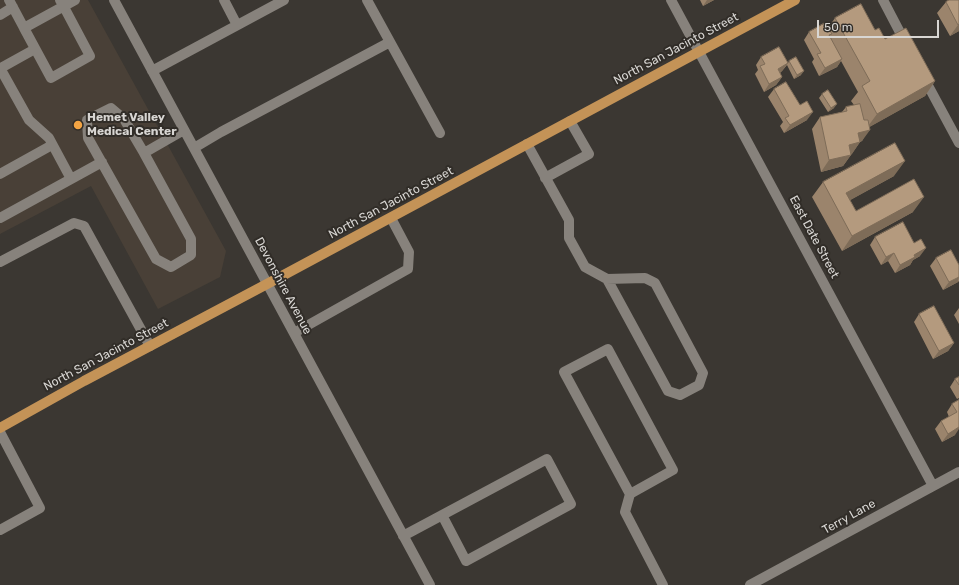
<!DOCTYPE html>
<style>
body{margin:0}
#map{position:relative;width:959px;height:585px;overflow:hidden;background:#3b3732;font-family:Rubik,sans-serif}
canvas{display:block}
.scale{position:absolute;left:817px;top:20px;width:122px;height:18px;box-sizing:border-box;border:2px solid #d8d6d3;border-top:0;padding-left:5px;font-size:12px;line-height:14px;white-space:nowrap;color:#d8d6d3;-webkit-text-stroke:3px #312d28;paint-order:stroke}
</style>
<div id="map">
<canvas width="959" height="585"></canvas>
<div class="scale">50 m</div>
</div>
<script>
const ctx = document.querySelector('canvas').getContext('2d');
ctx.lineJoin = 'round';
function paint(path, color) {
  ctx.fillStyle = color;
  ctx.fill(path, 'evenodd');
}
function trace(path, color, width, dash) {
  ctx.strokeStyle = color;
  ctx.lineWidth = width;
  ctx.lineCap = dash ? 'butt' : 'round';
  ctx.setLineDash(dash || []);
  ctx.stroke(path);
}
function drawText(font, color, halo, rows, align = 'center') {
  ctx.font = font + ' Rubik,sans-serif';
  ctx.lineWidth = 4;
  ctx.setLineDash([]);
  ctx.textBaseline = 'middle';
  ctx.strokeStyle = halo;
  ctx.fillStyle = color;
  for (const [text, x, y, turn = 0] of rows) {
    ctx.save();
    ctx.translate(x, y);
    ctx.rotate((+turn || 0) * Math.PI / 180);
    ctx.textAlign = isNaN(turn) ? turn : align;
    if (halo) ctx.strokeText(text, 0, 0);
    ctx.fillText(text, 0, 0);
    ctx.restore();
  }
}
paint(new Path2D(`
 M0 0H88L226 251 220 277 158 309 91 186 0 234Z`), '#494037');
trace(new Path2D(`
 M9 0 24 28
 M60 0 64 7 90 56 51 78 24 28 75 0
 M114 0 430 585
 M224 0 237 25
 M367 0 440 133
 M671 0 933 486
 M883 0 905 42
 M0 15 13 7
 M0 68 29 120 49 138 71 179
 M1 68 35 49
 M152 71 284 0
 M924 78 959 143
 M527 144 569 220V238L585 267 607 279 645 278 655 283 703 373 699 385 680 395 668 391 607 279
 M194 148 221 132 390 42
 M144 153 191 239V255L171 267 156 259 88 138 87 120 111 108 124 119 144 153 184 130
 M0 174 52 145
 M545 178 589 154 570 121
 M0 218 102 162
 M0 262 74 223 84 226 150 346
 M294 333 408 269 409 252 391 218
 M0 432 40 508 0 530
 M630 494 673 470 608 349 564 372 630 494 625 512 663 585
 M403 536 547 459 571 504 466 561 442 515
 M750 585 959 472`), '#87827c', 10);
trace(new Path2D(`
 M0 428 84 381 267 284 795 0`), '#c49357', 10);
paint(new Path2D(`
 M700 0H714L703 6Z
 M959 0V31L950 36 937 13 946 2Z
 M835 18 875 30 935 81 925 96 869 127 862 141 860 142 843 166 821 172 812 129 820 117 842 112 846 107 854 105 851 101 858 92 841 61 837 67 819 76 812 62 814 59 804 40 809 32 828 28Z
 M761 57 788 63 789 61 801 75 794 79 787 65 782 71 780 73 782 77 776 85 764 92 755 74 758 70 756 65Z
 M774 89 807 120 784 133 780 126 783 122 768 97Z
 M822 94 834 108 828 112 819 98Z
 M894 176 850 200 856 211 913 212 842 251 812 197 823 182Z
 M875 237 920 256 913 260 910 265 895 273 888 261 881 265 870 245Z
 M936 258 959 265V281L958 282 943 290 930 266Z
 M959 308V324L954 315Z
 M919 314 954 343 948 351 933 359 914 322Z
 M959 377V398L957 399 950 387 955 379Z
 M959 400 955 435 942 442 935 429 941 421 949 417 947 412 952 404Z`), '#9b846c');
paint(new Path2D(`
 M707 0H714L703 6Z
 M959 24V31L950 36 958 25Z
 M842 59 837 67 819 76 825 68Z
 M788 63 782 71 772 77 778 69Z
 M804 71 801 75 794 79 797 75Z
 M782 77 776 85 764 92 769 84Z
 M935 81 925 96 866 129 877 114Z
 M837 104 834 108 828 112 831 108Z
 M813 112 807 120 784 133 790 125Z
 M870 130 862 141 850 144 858 133Z
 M860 142 852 154 841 156 849 145Z
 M851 155 843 166 821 172 829 160Z
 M905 161 894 176 836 208 846 193Z
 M924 197 913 212 842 251 852 236Z
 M926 248 920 256 913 260 910 265 895 273 900 265 914 255Z
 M894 253 888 261 881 265 886 257Z
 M959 277 958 282 943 290 949 282Z
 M954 343 948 351 933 359 939 351Z
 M959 423V429L955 435 942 442 948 434Z`), '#7e6c58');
const building = new Path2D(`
 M949 0H959V24L958 25 946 2Z
 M861 4 875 30 879 28 885 39 906 28 935 81 877 114 862 86 870 81 835 18Z
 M825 23 832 34 829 35 842 59 825 68 817 54 821 53 809 32Z
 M779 47 788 63 778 69 782 77 769 84 760 66 765 64 761 57Z
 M796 57 804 71 797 75 789 61Z
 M786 82 800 105 807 101 813 112 790 125 785 118 789 116 774 89Z
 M828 90 837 104 831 108 822 94Z
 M860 104 864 120H868L870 130 858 133 860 142 849 145 851 155 829 160 820 117 847 111 846 107Z
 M895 143 905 161 846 193 856 211 914 179 924 197 852 236 823 182Z
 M903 222 914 243 921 239 926 248 914 255 915 257 900 265 894 253 886 257 875 237Z
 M951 250 959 265V277L949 282 936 258Z
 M934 306 954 343 939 351 919 314Z
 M959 377V385L955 379Z
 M959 400V427L948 434 941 421 957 412 952 404Z`);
paint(building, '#b49a7e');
trace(building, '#7e6c58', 1);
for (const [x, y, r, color] of [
 [78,125,5,"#f3a443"]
]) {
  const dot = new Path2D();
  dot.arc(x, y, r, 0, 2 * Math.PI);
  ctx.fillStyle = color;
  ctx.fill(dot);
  trace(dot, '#312d28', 1.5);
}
drawText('12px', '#d8d6d3', '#312d28', [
 ["North San Jacinto Street",676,49,-28],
 ["North San Jacinto Street",391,203,-28],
 ["East Date Street",814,237,62],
 ["Devonshire Avenue",283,286,62],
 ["North San Jacinto Street",106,355,-28],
 ["Terry Lane",849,517,-29]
]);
drawText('bold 12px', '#d8d6d3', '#312d28', [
 ["Hemet Valley",87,118],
 ["Medical Center",87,132]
], 'left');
</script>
